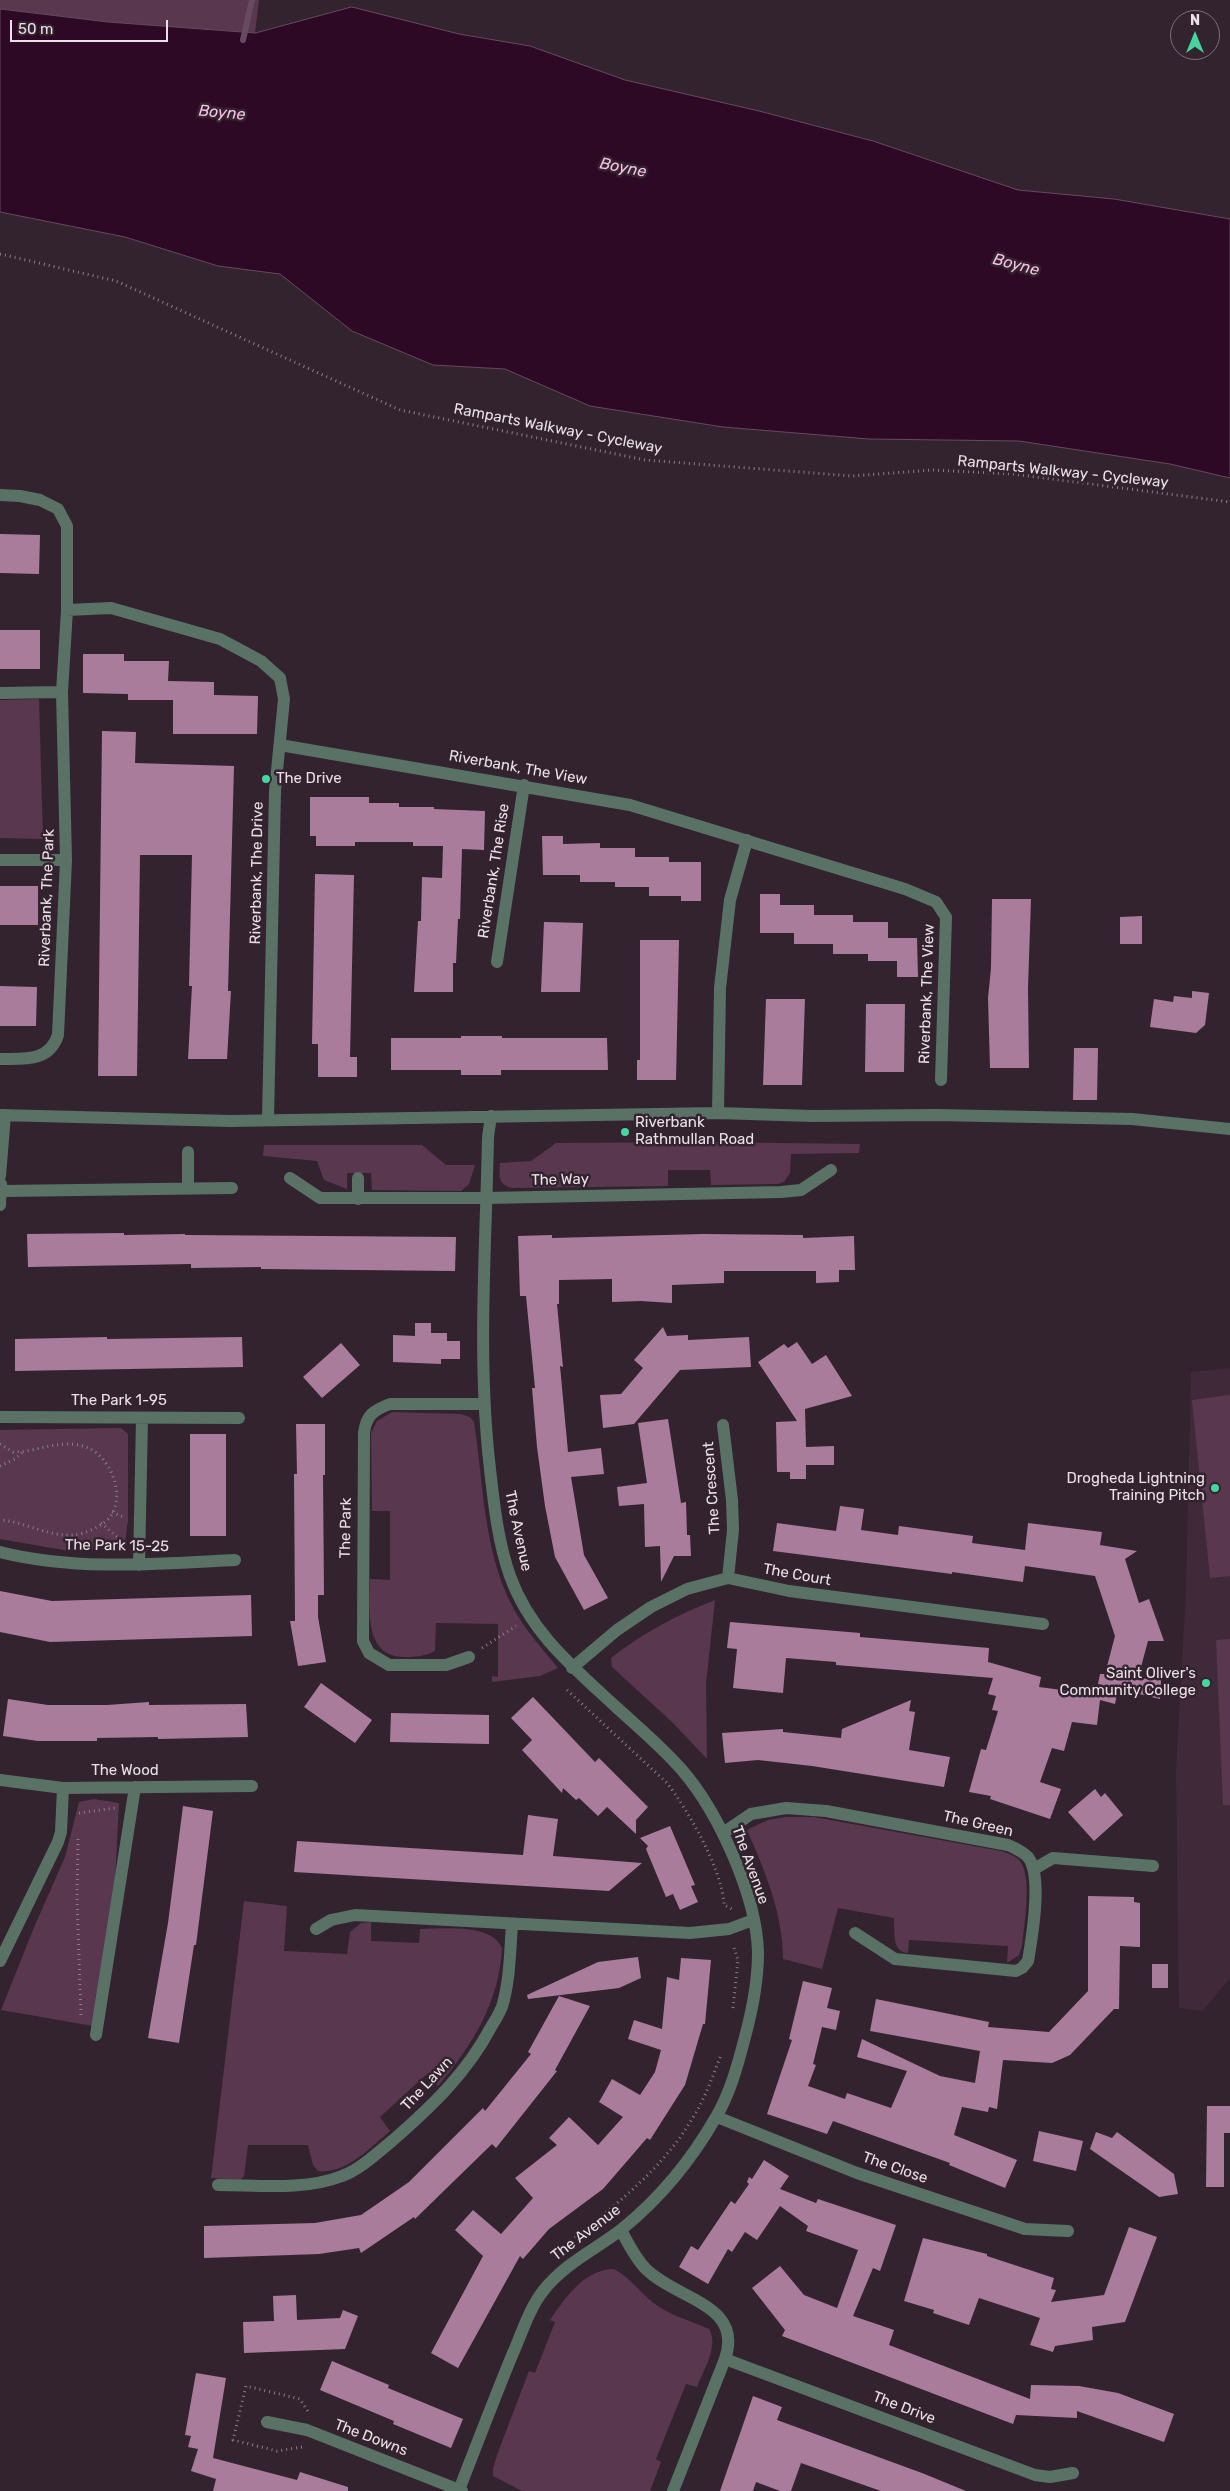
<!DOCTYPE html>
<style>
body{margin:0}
#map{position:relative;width:1230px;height:2491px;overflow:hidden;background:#33232e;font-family:Rubik,sans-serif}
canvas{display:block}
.north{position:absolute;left:1170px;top:10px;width:50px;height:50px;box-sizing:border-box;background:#33232e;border:1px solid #7d6f78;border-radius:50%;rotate:0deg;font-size:14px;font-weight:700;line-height:20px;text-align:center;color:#ebe0e7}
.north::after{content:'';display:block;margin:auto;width:18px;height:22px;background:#47d49e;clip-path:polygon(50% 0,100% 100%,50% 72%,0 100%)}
.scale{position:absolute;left:10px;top:20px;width:158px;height:22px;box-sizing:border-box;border:2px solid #ebe0e7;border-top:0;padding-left:6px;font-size:15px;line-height:18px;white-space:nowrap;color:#ebe0e7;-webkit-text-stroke:4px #33232e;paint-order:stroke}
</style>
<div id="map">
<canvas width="1230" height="2491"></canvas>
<div class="north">N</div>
<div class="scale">50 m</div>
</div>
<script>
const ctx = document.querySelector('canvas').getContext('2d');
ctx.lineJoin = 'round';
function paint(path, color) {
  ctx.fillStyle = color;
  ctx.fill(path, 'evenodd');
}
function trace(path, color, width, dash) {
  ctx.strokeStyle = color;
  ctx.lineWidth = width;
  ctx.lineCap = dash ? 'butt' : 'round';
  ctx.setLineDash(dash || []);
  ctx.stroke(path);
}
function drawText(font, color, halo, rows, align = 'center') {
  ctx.font = font + ' Rubik,sans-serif';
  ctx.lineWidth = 5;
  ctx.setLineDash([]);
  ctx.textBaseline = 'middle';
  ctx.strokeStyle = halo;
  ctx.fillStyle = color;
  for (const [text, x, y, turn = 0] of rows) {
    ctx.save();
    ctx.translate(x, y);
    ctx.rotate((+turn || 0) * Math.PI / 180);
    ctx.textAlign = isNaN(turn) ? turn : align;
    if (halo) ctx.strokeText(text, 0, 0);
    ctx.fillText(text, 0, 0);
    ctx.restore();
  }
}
paint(new Path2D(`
 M1230 1368V1978L1203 2011 1179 2008 1176 1772 1186 1593 1191 1372Z`), '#402a3a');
paint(new Path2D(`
 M0 0H259L255 33 108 22 0 9Z
 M39 699 43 839 0 838V700Z
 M700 1142 860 1144 859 1153 791 1154 790 1173 784 1182 778 1184 711 1185 710 1170H668V1186L513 1188C498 1185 499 1177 500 1163L531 1161 556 1143Z
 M264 1145H422L446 1165H475L469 1184 461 1191 372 1190 371 1173H347V1189L324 1180 317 1161 263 1156Z
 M1230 1395V1576L1210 1578 1192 1400Z
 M392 1412 461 1414 470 1417 474 1422C483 1479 483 1539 506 1593 518 1622 539 1645 558 1668L540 1676 492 1682V1676L498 1677V1624L436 1623 435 1651C425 1656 416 1657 405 1657 363 1657 370 1608 370 1579L390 1580V1511H372L371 1433 377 1421Z
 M121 1428 128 1434V1520L125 1543 107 1548 69 1551 0 1539V1430Z
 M715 1600 706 1684 707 1759 672 1722 612 1667 611 1658C644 1632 677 1615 715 1600Z
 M1230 1639V1805H1223L1216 1640Z
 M94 1799 119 1803 115 1881 93 2026 1 2010 35 1925 65 1857 79 1802Z
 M785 1817H814L1001 1851C1007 1853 1014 1855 1019 1860 1033 1874 1024 1926 1022 1946L1019 1955 1007 1963 1008 1946 909 1940 908 1953C891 1952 895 1931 894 1918L838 1908 822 1969 783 1959C783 1914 765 1871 747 1830L768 1820Z
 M244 1901 287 1906 284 1951 347 1954 350 1932 361 1923 371 1922V1941L419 1943 420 1929C444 1929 491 1923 502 1948 499 2003 472 2046 438 2086L428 2073 380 2117 390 2131C371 2147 345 2175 318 2171L313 2165 308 2145H248L244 2176 240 2180 211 2178Z
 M613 2269C627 2274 641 2294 655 2304 670 2315 691 2321 709 2329 719 2346 704 2369 697 2387L686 2384 656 2459 661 2462 650 2491H522L493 2476V2469L497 2455 529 2371 535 2373 555 2322 550 2320C565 2298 584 2270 613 2269Z`), '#59374f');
const water = new Path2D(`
 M352 7 459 34 530 46 625 80 759 111 873 141 1018 190 1114 199 1230 219V478L1170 464 1019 441 869 439 723 427 590 406 505 369 433 365 352 331 280 274 218 266 125 237 0 212V9L108 22 255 33Z`);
paint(water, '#2d0925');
trace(water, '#664a5f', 1);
trace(new Path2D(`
 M243 40 252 0`), '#664a5f', 6);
paint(new Path2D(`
 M0 534 40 535 39 574 0 573Z
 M0 630H40V669H0Z
 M83 654H124V661H169L168 681 214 682V695L258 696 257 734H173V700H128V694L83 693Z
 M102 731 136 732 135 763 234 766 228 991H231L227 1059H188L192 986H189L192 855H140L137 1076H98Z
 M310 797H369V803H399V807H434V809L485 811 484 850 462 849 460 919H458L456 963H453V992H414L418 921H421L422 877 442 878 443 846H413V842H355V846H316V836H310Z
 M542 836H563V844L600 843V848H635V857H669V862H701V901H681V896H649V887H615V882H580V875H543Z
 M315 874 354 875 350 1057H357V1077H318V1044H312Z
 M0 886H38V925H0Z
 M760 894H780V905H814V915H853V922H888V938H917L918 977H897V961H868V954H833V944H794V933H760Z
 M992 899H1031L1028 988 1029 1068H990L988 998 991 968Z
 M1142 916V944H1120V917Z
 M544 922 583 923 580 992H541Z
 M640 940H679L676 1080H637V1060H640Z
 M0 986 37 987 36 1026H0Z
 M1192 991 1209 993 1205 1025 1196 1033 1150 1027 1154 999 1173 1002 1174 996 1192 998Z
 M766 999H805L802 1085H763Z
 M866 1004H905L904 1072H865Z
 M461 1036H502V1038H607L608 1070H501V1075H461V1070H391V1038H461Z
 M1074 1048H1098L1097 1100H1073Z
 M124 1233V1235L185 1234V1235L456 1237 455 1271 261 1269V1267L191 1268V1264L28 1267 27 1234Z
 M703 1234 803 1235V1238L854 1236 855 1270H839V1282L816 1283V1271H724V1283L672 1285V1303L641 1301 612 1302V1279L559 1280V1304H557L563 1367 560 1366 568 1452 601 1448 604 1474 571 1477 584 1555 608 1598 584 1610 555 1557 545 1506 537 1447 532 1388H535L526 1296H520L518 1236 552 1235V1238Z
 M415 1323H431V1333H447V1341H460V1359H441V1364L393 1362V1335L415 1336Z
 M663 1327 667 1336 688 1335V1340L749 1337 751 1367 680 1370 634 1424 603 1428 600 1395 621 1394 643 1368 634 1360Z
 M107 1337V1339L242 1337 243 1367 15 1371V1339Z
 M797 1342 812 1364 826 1355 852 1396 805 1409 806 1447 834 1446V1465H806V1479H790V1472H777L776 1422 797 1421 758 1362 784 1344 788 1348Z
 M341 1343 360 1365 322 1398 303 1377Z
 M668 1419 681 1503 686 1502 687 1535H690L691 1556H674L661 1582 660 1546 645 1547 644 1504 619 1506 617 1487 647 1483 638 1423Z
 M296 1424H325V1475H323L324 1595H318V1617L326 1662 298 1666 290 1621H295L294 1474H297Z
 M190 1434H226V1536H190Z
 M840 1506 864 1509 861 1530 898 1535 899 1526 973 1536 972 1543 1025 1550 1028 1523 1102 1532 1100 1545 1137 1551 1125 1559 1139 1603 1149 1599 1164 1641H1148L1138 1678 1161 1680 1160 1699 1118 1689 1115 1704 1100 1700 1097 1725 1072 1722 1064 1751 1052 1748 1040 1782 1061 1789 1050 1819 990 1799 991 1796 969 1792 981 1749 986 1750 998 1711 992 1710 996 1696 988 1694 993 1678 836 1665V1662L786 1658 783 1693 733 1688 737 1649 727 1648 730 1622 860 1633V1637L989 1648 988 1662 1041 1677 1039 1687 1100 1695 1102 1685 1098 1684 1100 1674H1105L1115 1636 1095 1576 1025 1566 1023 1582 952 1572V1574L773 1551 777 1523 836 1531Z
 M0 1591 52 1601 251 1595 252 1636 50 1642 0 1632Z
 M321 1683 372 1720 355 1743 304 1707Z
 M533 1697 595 1762 599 1758 648 1807 636 1820V1834L607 1807 598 1816 579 1798 576 1800 563 1788 562 1793 522 1750 532 1740 511 1718Z
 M8 1699 48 1705H107L149 1702V1705L246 1704 248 1737 158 1739V1737L97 1738V1741H38L3 1736Z
 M911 1700 909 1711 915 1712 909 1750 950 1757 944 1787 812 1766 758 1760 725 1763 722 1733 783 1729V1732L841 1738 842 1729Z
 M391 1713 489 1715V1744L390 1742Z
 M1095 1789 1101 1797 1105 1793 1123 1815 1094 1841 1068 1812Z
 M183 1806 213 1811 196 1945H194L179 2043 148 2038 168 1923Z
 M528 1815 558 1819 553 1856 642 1863 609 1891 294 1872 297 1841 523 1855Z
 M670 1826 695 1885 691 1886 698 1902 680 1910 673 1894 666 1897 646 1849 648 1846 640 1838Z
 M1088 1896 1134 1897V1902L1140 1903V1947L1120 1946 1119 2009H1114L1070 2055 1052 2063 1003 2060 997 2109 989 2107 988 2112 962 2107 954 2135 1017 2160 1005 2188 949 2165 950 2163 833 2121 827 2134 767 2114 792 2040 789 2039 803 1981 832 1988 827 2008 840 2011 836 2030 822 2027 813 2064 816 2065 808 2086 845 2099 847 2093 891 2108 907 2071 857 2057 862 2039 940 2076 975 2083 980 2051 870 2031 876 1999 989 2022 988 2027 1049 2032 1088 1991Z
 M638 1957 641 1978 619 1988 528 1999 527 1995 598 1962Z
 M681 1958 711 1960 705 2024H703L685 2085 650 2140 647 2138 603 2189 549 2229 523 2259 520 2256 458 2368 431 2353 483 2256 455 2230 473 2210 501 2234 533 2198 515 2178 557 2145 549 2138 569 2117 598 2145 623 2117 599 2102 612 2079 640 2095 655 2072 661 2050 628 2039 634 2020 662 2029 667 1977 679 1980Z
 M1152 1964H1168V1988H1152Z
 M559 1996 590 2006 555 2070 557 2071 496 2148 492 2144 415 2219 414 2217 361 2253 359 2248 319 2254 204 2258V2226L315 2223 361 2215 409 2182 483 2108 485 2111 531 2054 528 2052Z
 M1207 2106H1230V2133H1224V2187H1206Z
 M1039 2131 1083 2141 1076 2171 1033 2161Z
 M1096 2132 1112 2138 1117 2132 1174 2174 1178 2194 1159 2197 1090 2149Z
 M764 2160 789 2176 780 2189 816 2203 818 2199 896 2225 880 2271 873 2268 853 2316 894 2330 889 2345 1030 2399 1031 2385 1079 2386 1118 2393 1174 2414 1164 2442 1077 2411V2418L1016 2415 1013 2424 782 2336 785 2330 752 2288 780 2266 804 2295 837 2308 858 2250 806 2231 808 2226 780 2206 757 2240 745 2232 732 2252 728 2249 708 2284 679 2267 691 2246 698 2250 731 2201 735 2204 749 2184 747 2182 749 2177 752 2179Z
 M1129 2227 1157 2237 1125 2322 1092 2327 1093 2340 1055 2346 1053 2352 1030 2345 1040 2318 979 2298 969 2325 933 2313 934 2310 904 2301 923 2238 987 2254V2256L1054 2278 1051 2289 1056 2290 1051 2302 1104 2295Z
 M296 2295 297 2320 340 2318 343 2310 358 2316 345 2349 244 2353 243 2322 274 2321 273 2296Z
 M332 2361 389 2385 388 2388 463 2419 451 2448 393 2424 394 2421 320 2390Z
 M196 2373 226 2378 213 2458 297 2480 300 2472 348 2487V2491H213L216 2479 191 2471 198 2449 188 2447 191 2436 185 2435Z
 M753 2396 782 2407 777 2420 922 2473 966 2491H881L801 2463 791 2491H780L756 2482 753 2491H720Z`), '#aa7c9c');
trace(new Path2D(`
 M0 254 116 281 400 410 645 460 852 476 932 470 1013 474 1230 502
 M0 1444 13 1452C39 1452 63 1437 88 1448 111 1458 125 1494 111 1516 105 1525 85 1534 74 1535 48 1537 26 1522 0 1520
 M0 1466 15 1459 23 1452
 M112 1512 125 1518
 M101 1523 123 1542
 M482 1648 516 1626
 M567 1690 667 1783C688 1810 723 1871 724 1905L732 1909
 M79 1813 115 1808
 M78 1839 77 1899 81 2015
 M733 2008 738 1960 733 1945
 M567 2244C615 2205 664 2169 695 2114 706 2096 713 2075 721 2055
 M302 2447 277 2451 233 2440 246 2386 300 2399 309 2413`), '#8b7e87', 3, [1, 4]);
trace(new Path2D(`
 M0 495 20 496 40 500 58 509 67 526V610L62 692 66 860 58 1035C49 1062 25 1059 0 1059
 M67 610 111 608 220 639 261 661 280 678 284 699 275 791 268 1119
 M0 693 62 692
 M280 745 630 805 905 889 936 902 946 917 941 1080
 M0 860H66
 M497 962 524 785
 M718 1113 720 988 730 900 747 840
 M0 1115 230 1121 718 1113 812 1116 937 1115 1132 1119 1230 1129
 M188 1152V1188
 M0 1176 5 1115
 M290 1178 320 1198H487L781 1192 801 1190 831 1170
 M358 1178V1199
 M2 1191 232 1188
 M0 1205 1 1184
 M0 1417 239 1418
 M723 1425 732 1500 733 1530 728 1578
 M0 1552C76 1571 157 1564 235 1560
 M139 1565 142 1418
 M469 1657 446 1665H389L369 1653 363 1641 364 1433C366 1415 374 1410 390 1404H483
 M572 1668 617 1630 651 1607 687 1589 728 1578 789 1591 1043 1624
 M0 1780 63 1788 252 1786
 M723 1833 751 1814 786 1808 826 1811 1008 1845C1015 1848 1022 1851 1028 1857 1043 1876 1032 1937 1028 1961L1022 1968 1016 1971 895 1959 855 1933
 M1034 1869 1053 1858 1153 1866
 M316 1929 331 1920 355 1915 690 1933 729 1929 753 1920
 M0 1961 58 1842 61 1832 63 1788
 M96 2035 135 1787
 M717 2117 857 2173 1025 2229 1068 2231
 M218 2185C257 2185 304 2191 342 2176 361 2169 377 2153 392 2141 431 2107 467 2073 491 2027 495 2021 499 2014 502 2007 510 1980 510 1952 512 1924
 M621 2230C628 2243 635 2258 646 2269 677 2300 744 2304 725 2359L673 2491
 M725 2359 1035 2475 1050 2477 1073 2473
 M267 2422 307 2430 462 2491
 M459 2490C477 2444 494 2399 513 2353 522 2333 529 2309 543 2291 565 2263 595 2250 622 2229 659 2199 692 2159 716 2117 730 2094 738 2064 745 2037 752 2011 758 1981 758 1953 757 1897 719 1813 682 1770 662 1747 638 1727 615 1706 573 1667 530 1632 510 1576 498 1542 494 1505 490 1469 477 1359 486 1248 488 1137L491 1116`), '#5a7166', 12);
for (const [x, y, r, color] of [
 [266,779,5,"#47d49e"],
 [625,1132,5,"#47d49e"],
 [1215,1488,5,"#47d49e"],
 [1206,1683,5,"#47d49e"]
]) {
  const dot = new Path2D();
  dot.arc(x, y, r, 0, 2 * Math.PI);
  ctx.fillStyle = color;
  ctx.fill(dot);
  trace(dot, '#33232e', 2);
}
drawText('15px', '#ebe0e7', '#33232e', [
 ["Ramparts Walkway - Cycleway",558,429,11],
 ["Ramparts Walkway - Cycleway",1063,472,6],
 ["Riverbank, The View",518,768,10],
 ["Riverbank, The Rise",494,871,-81],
 ["Riverbank, The Drive",257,873,-89],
 ["Riverbank, The Park",47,898,-88],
 ["Riverbank, The View",927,994,-88],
 ["The Way",560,1180,-1],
 ["The Park 1-95",119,1401],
 ["The Crescent",712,1488,-94],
 ["The Park",346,1528,-89],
 ["The Avenue",518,1531,78],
 ["The Park 15-25",117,1546,1],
 ["The Court",797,1575,10],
 ["The Wood",125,1771],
 ["The Green",978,1824,13],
 ["The Avenue",750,1865,70],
 ["The Lawn",427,2084,-47],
 ["The Close",895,2168,19],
 ["The Avenue",586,2233,-37],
 ["The Drive",904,2408,21],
 ["The Downs",371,2438,21]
]);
drawText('15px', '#ebe0e7', '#33232e', [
 ["The Drive",276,779],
 ["Riverbank",635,1123],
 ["Rathmullan Road",635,1140],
 ["Drogheda Lightning",1205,1479,"right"],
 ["Training Pitch",1205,1496,"right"],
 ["Saint Oliver's",1196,1674,"right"],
 ["Community College",1196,1691,"right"]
], 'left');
drawText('italic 16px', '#f9c1e8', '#33232e', [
 ["Boyne",222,113,5],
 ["Boyne",623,168,11],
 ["Boyne",1016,265,15]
]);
</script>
